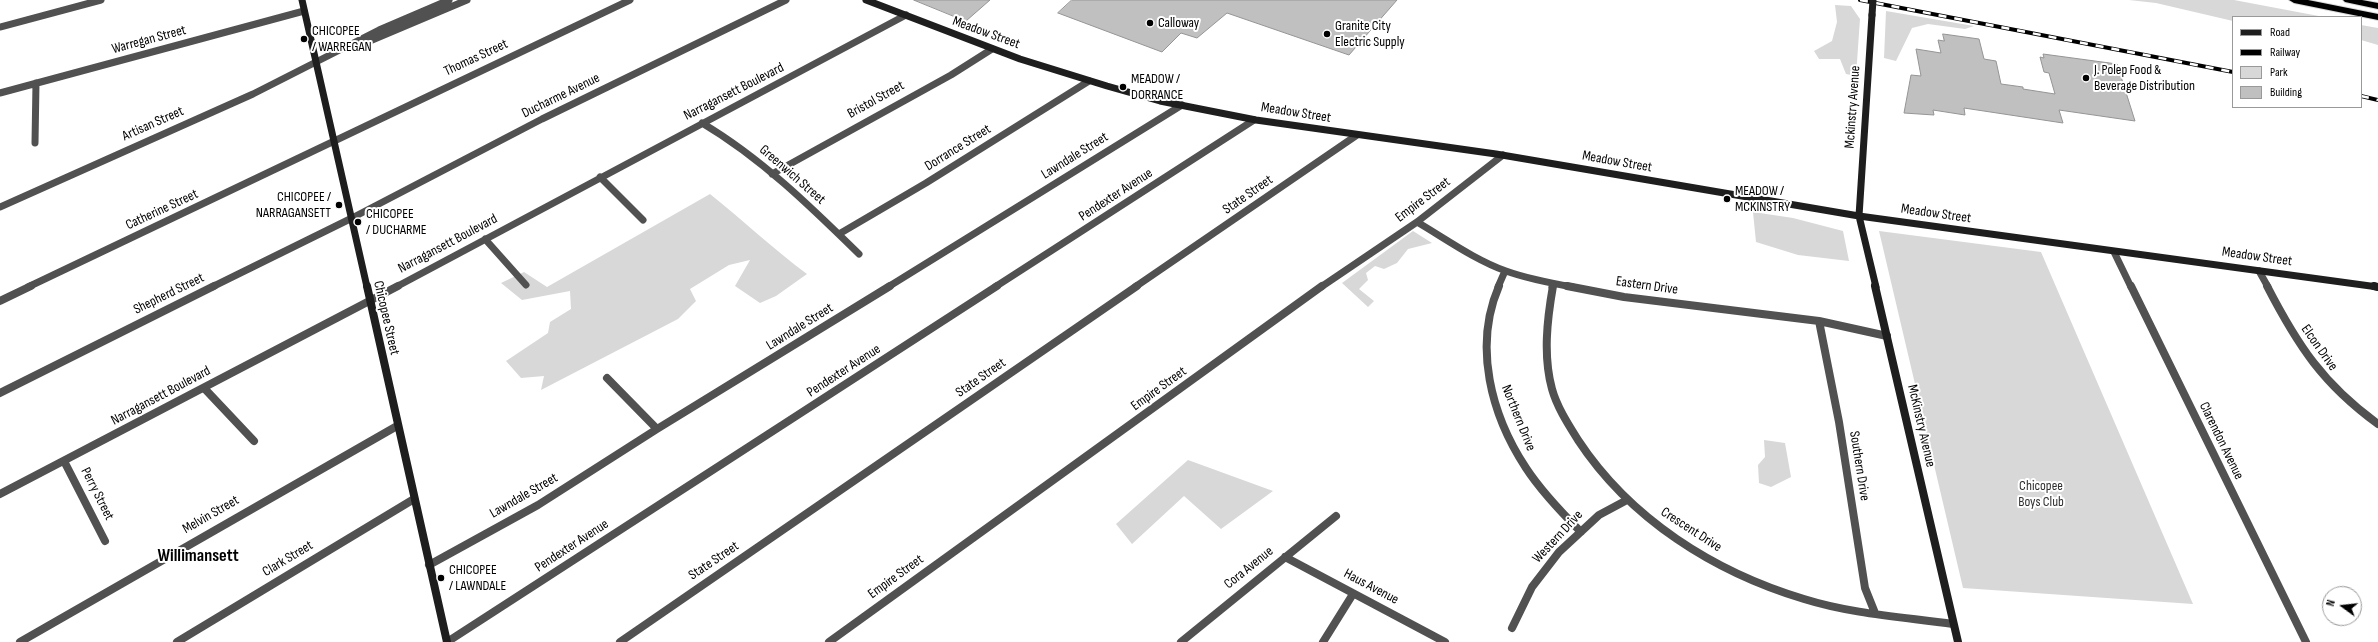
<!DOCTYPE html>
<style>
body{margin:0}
#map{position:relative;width:2378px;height:642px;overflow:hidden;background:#fff;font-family:"Sofia Sans Condensed",sans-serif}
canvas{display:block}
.legend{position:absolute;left:2232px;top:16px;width:130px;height:92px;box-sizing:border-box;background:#fff;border:1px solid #999;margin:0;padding:5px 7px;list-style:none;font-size:12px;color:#000}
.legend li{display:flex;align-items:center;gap:8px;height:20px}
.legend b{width:20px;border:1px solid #999}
.north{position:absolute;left:2322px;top:586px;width:40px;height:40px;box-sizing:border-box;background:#fff;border:1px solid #999;border-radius:50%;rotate:285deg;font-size:11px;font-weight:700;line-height:16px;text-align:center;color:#000}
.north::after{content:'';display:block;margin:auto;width:14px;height:18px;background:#000;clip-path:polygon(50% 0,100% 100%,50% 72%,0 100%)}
</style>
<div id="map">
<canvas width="2378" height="642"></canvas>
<ul class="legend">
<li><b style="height:5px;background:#1e1e1e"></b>Road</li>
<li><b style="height:5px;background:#000"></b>Railway</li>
<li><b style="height:11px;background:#d8d8d8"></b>Park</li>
<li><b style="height:11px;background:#c0c0c0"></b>Building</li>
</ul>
<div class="north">N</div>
</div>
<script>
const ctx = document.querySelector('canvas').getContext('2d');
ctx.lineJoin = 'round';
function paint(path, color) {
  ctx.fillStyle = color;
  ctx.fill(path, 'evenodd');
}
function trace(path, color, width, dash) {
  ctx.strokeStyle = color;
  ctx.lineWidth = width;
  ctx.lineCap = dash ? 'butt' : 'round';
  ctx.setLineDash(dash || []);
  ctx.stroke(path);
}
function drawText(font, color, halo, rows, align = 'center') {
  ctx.font = font + ' "Sofia Sans Condensed",sans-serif';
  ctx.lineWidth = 4;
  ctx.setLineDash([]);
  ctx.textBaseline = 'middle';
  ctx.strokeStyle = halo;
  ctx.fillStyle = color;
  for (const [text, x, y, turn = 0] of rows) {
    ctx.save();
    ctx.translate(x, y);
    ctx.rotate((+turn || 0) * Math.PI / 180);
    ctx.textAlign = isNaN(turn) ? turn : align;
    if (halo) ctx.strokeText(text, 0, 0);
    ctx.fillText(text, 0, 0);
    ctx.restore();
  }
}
paint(new Path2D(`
 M2129 0H2234L2324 17H2233V21L2156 3Z
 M1835 5 1851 6 1860 19 1856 76 1846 74 1840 59H1819L1814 51 1832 41 1837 22Z
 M1886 11 1974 26 1965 29 1928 24 1912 28 1896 61 1884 58Z
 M2361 25 2378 28V45L2361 40Z
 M710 194C743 220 773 249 807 274L776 296 760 303 735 286 750 260 729 265 690 289 696 301 678 319 541 390 544 376 521 378 506 361 548 333 550 322 571 309 570 291 522 300 501 283 524 272 547 287Z
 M1753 212 1793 218 1843 231 1849 261 1798 255 1756 242Z
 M1413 231 1432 243 1408 249 1397 263 1384 269 1375 266 1366 273 1368 280 1359 289 1374 301 1368 307 1342 283Z
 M1879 231 2041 252 2193 604 1963 588Z
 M1764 440 1785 443 1791 477 1771 487 1759 483 1758 465 1765 457Z
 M1188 460 1273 491 1221 529 1184 496 1132 544 1116 524Z`), '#d8d8d8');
const building = new Path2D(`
 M914 0H990L966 21Z
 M1072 0H1397L1349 55 1227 13 1197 38 1181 33 1162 52 1058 13Z
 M1943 34 1979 39 1984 59 1996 61 2001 84 2023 87V89L2055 94 2049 73 2044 72 2040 57 2044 58 2043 54 2117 64 2135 121 2059 110 2063 123 1964 108 1965 115 1933 110 1934 115 1904 113 1911 75 1921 76 1916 49 1941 53 1938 40 1944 41Z`);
paint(building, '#c0c0c0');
trace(building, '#959595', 1);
const highway = new Path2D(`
 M2289 0H2308L2378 14V20L2294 3Z
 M2343 0H2362L2378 3V9L2345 2Z`);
trace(highway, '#dbdbdb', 2);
trace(new Path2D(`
 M0 27 101 0
 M358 46 467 0
 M0 93 304 11
 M702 123C761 158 810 206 859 254
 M35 143 36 83
 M772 174 951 75 992 49
 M600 177 643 220
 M0 207 253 94 379 30 449 0
 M1417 222C1446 239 1475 260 1506 271 1528 279 1550 283 1573 287
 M839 234 926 183 1089 81
 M485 239 526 285
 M2114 252 2131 287
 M2259 271 2268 287
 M28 287 630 0
 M212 287 350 219 542 119 786 0
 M396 287 906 15
 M888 287 1182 105
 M995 287 1254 120
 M1135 287 1357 135
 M1321 287 1417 222 1503 155
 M1498 287 1505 271
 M1552 287 1553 284`), '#515151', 7);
trace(new Path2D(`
 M1499 286C1473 346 1491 415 1526 468 1541 491 1561 512 1581 532
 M1553 286C1547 320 1543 356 1552 389 1557 407 1568 424 1578 440 1630 519 1714 572 1804 599 1852 614 1903 617 1953 624
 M1567 286 1624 297 1819 321 1887 336
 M2131 286 2306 642
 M2267 286C2298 346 2323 384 2378 424
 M0 301 31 286
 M1819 321 1839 422 1865 588 1875 613
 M607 378 657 429
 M204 388 254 441
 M0 393 214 286
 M64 461 105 541
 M0 494 398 286
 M1285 557 1445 642
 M429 565 538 505 657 429 890 286
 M1512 628 1532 587 1559 552 1599 515 1627 500
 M20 642 397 426
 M177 642 414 499
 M447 642 997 286
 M620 642 1137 286
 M829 642 1322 286
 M1181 642 1336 516
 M1323 642 1353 594`), '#515151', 8);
trace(new Path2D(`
 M302 0 367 287
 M866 0 1020 59 1107 86 1160 101 1256 120 1496 154 1859 216 2378 287
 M1872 15 1859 216 1876 287`), '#1e1e1e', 7);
trace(new Path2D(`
 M367 286 447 642
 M1875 286 1958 642
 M2374 286 2378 287`), '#1e1e1e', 8);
paint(highway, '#000');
const rail = new Path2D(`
 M1860 0 2233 72
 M2361 96 2378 100`);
trace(rail, '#000', 4);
trace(rail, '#fff', 2.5, [8]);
trace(new Path2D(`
 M1872 15 1873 0`), '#1e1e1e', 7);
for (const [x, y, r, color] of [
 [1150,23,4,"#000"],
 [1327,34,4,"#000"],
 [304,39,4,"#000"],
 [2086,78,4,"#000"],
 [1123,87,4,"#000"],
 [1727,199,4,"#000"],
 [339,205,4,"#000"],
 [358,222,4,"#000"],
 [441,578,4,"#000"]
]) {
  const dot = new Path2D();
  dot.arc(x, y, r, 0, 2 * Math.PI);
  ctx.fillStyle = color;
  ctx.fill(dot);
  trace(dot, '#fff', 1.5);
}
drawText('14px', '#000', '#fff', [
 ["Calloway",1158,23],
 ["Granite City",1335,26],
 ["Electric Supply",1335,42],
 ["CHICOPEE",312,31],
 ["/ WARREGAN",312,47],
 ["J. Polep Food &",2094,70],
 ["Beverage Distribution",2094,86],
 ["MEADOW /",1131,79],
 ["DORRANCE",1131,95],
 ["MEADOW /",1735,191],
 ["MCKINSTRY",1735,207],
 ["CHICOPEE /",331,197,"right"],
 ["NARRAGANSETT",331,213,"right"],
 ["CHICOPEE",366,214],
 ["/ DUCHARME",366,230],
 ["CHICOPEE",449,570],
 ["/ LAWNDALE",449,586]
], 'left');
drawText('14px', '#000', '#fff', [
 ["Meadow Street",986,33,20],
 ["Warregan Street",149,40,-15],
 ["Thomas Street",476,58,-25],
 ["Narragansett Boulevard",734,92,-27],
 ["Ducharme Avenue",561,96,-26],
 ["Bristol Street",876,100,-29],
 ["Mckinstry Avenue",1853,107,-86],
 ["Meadow Street",1296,113,9],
 ["Artisan Street",153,124,-24],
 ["Dorrance Street",958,148,-32],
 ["Lawndale Street",1075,156,-32],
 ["Meadow Street",1617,162,10],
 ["Greenwich Street",792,175,41],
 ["Pendexter Avenue",1116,195,-33],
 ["State Street",1248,195,-35],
 ["Empire Street",1423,200,-37],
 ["Catherine Street",162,210,-25],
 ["Meadow Street",1936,214,8],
 ["Narragansett Boulevard",448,244,-28],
 ["Meadow Street",2257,257,8],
 ["Eastern Drive",1647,286,8],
 ["Shepherd Street",169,294,-26],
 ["Chicopee Street",386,318,77],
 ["Lawndale Street",800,327,-32],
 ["Elcon Drive",2319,348,55],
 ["Pendexter Avenue",844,371,-33],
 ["State Street",981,378,-35],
 ["Empire Street",1159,389,-36],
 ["Narragansett Boulevard",161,396,-28],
 ["Northern Drive",1518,418,68],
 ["McKinstry Avenue",1921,426,77],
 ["Clarendon Avenue",2221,441,64],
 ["Southern Drive",1859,466,81],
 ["Perry Street",97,494,63],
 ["Lawndale Street",524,496,-30],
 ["Melvin Street",211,515,-30],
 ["Crescent Drive",1691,530,33],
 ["Western Drive",1558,537,-47],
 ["Pendexter Avenue",572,546,-33],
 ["Clark Street",288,559,-31],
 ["State Street",714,561,-34],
 ["Cora Avenue",1249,568,-39],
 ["Empire Street",896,577,-36],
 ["Haus Avenue",1371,587,28]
]);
drawText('14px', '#2f2f2f', '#fff', [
 ["Chicopee",2041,486],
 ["Boys Club",2041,502]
]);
drawText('bold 18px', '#000', '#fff', [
 ["Willimansett",198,556]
]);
</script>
